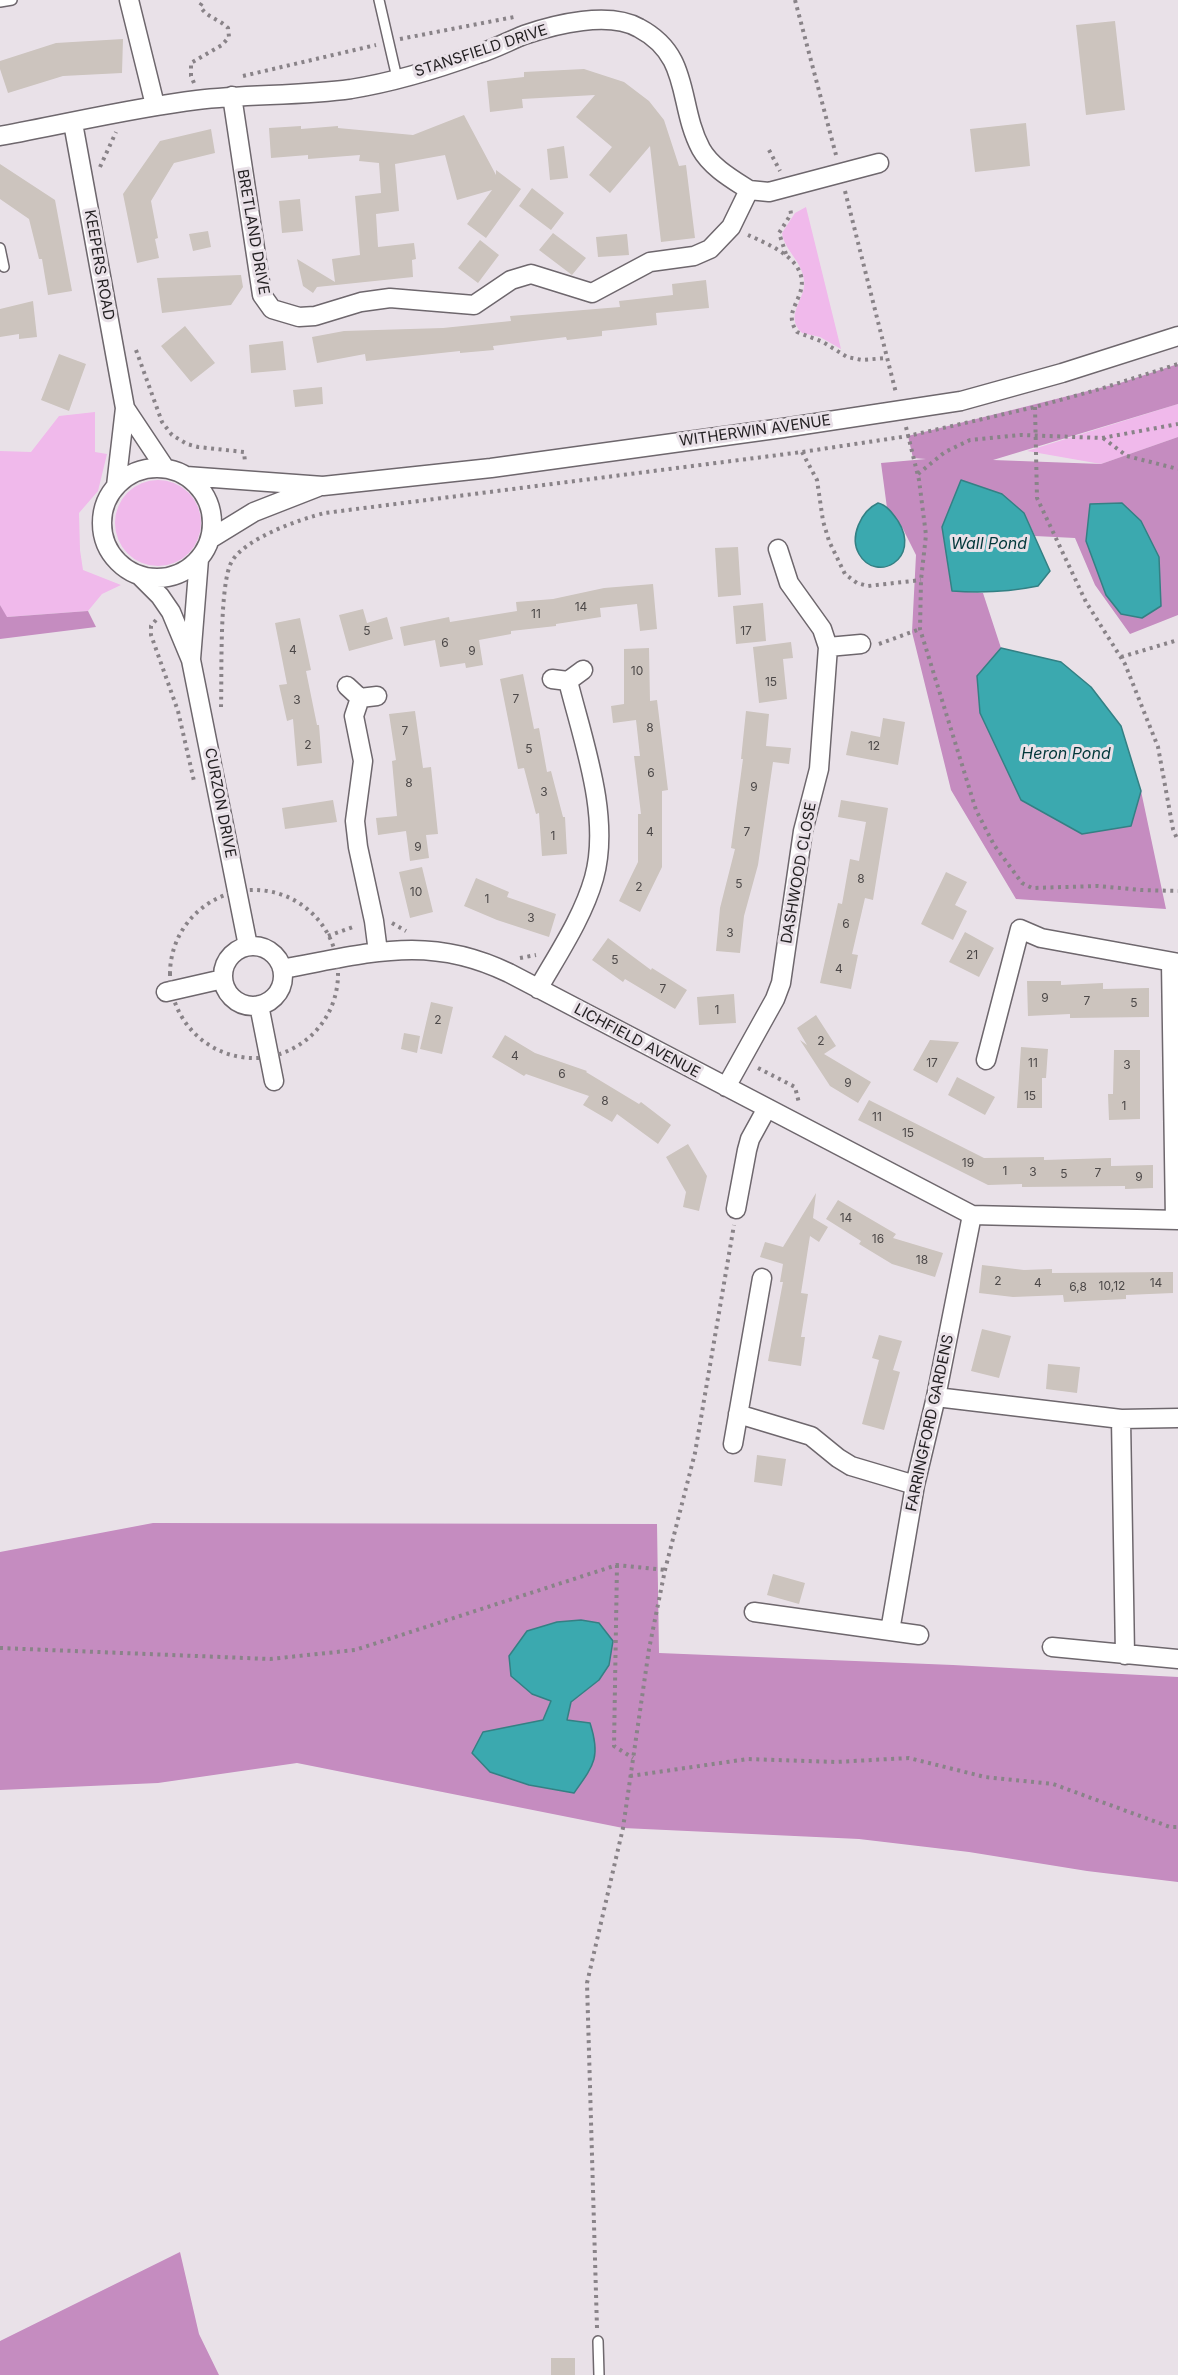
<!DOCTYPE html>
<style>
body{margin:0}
canvas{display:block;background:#e9e1e8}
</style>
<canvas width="1178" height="2375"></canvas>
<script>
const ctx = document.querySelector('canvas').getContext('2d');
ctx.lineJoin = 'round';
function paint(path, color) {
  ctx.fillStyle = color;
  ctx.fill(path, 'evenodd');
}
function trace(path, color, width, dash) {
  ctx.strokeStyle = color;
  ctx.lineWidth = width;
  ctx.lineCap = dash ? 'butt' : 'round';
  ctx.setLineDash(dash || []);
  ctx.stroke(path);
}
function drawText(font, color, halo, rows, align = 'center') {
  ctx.font = font + ' Inter,sans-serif';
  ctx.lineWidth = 6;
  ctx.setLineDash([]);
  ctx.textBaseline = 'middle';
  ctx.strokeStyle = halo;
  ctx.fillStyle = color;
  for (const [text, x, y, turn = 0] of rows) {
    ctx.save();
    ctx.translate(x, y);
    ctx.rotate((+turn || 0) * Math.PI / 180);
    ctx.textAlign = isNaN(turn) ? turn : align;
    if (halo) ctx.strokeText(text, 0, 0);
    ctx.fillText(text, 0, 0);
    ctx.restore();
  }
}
paint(new Path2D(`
 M806 207 841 349 820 337 802 333C783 315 807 299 804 280 802 261 784 250 782 233L795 213Z
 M1178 404V437L1101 464 1027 451Z
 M95 412V452L107 454 98 491 79 513 80 550 83 570 121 585 102 594 88 611 6 617 0 605V451L31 452 59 416Z
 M115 523a43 43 0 1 1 86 0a43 43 0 1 1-86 0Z`), '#f0b9eb');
paint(new Path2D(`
 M1178 364V404L993 460 1101 464 1178 437V615L1130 634 1095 585 1075 538 1035 536 1024 513 961 480 942 527 952 591 983 593 1001 648 977 676 980 713 1021 800 1131 826 1141 791 1166 909 1016 899 951 790 912 632 916 555 902 527 887 508 881 463 926 459 913 458 908 436 1120 383Z
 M0 605 7 617 88 611 96 627 0 639Z
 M153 1523 657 1524 659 1653 953 1665 1178 1677V1882L1087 1871 969 1852 859 1839 623 1828 297 1763 158 1783 0 1790V1552ZM557 1622 599 1680 571 1702 566 1720 574 1793 529 1785 490 1772 483 1732 543 1720 551 1700 532 1694 509 1656 528 1631Z
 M180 2252 199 2334 219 2375H0V2341Z`), '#c58cc0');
const water = new Path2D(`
 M961 480 1002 494 1024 513 1050 571 1038 586C1009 592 981 593 952 591L942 527Z
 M878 503C887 505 893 514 898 521 922 559 876 584 859 554 849 537 861 511 878 503Z
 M1122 503 1141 521 1159 557 1161 606 1142 618 1121 614 1106 595 1086 541 1090 504Z
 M1001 648 1061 662 1091 687 1121 726 1141 791 1131 826 1082 834 1021 800 980 713 977 676Z
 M581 1620 599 1623 613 1641 609 1665 599 1680 571 1702 567 1720 590 1723C601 1757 594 1765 574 1793L529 1785 490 1772 472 1753 483 1732 543 1720 551 1701 532 1694 511 1676 509 1656 527 1631 557 1622Z`);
paint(water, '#3ba9af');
trace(water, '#348084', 1.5);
paint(new Path2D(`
 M1115 21 1125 110 1086 115 1076 25Z
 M123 39 122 73 63 76 8 93 0 69V61L56 43Z
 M584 69 624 82 649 101 664 120 679 166 686 165 695 238 661 242 650 146 610 193 589 175 612 147 576 117 595 95 522 99 523 108 490 112 487 81 524 77V72Z
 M464 115 496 175V170L521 189 486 238 467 224 492 190 457 200 445 155 395 164 399 211 376 214 378 247 414 243 416 259 412 260 413 277 317 287 313 293 303 286 297 259 335 282 332 259 360 255 355 196 381 193 379 163 359 161 360 155 308 159V155L271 158 269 128 301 126V129L338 126V128L413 135Z
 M1026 123 1030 166 975 172 970 129Z
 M211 129 215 153 174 163 151 201 158 238 155 239 159 258 137 263 123 194 160 141Z
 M564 146 568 178 550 180 547 149Z
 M0 164 55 200 72 291 48 295 42 259H39L29 219 0 199Z
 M532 188 564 213 551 230 519 206Z
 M300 199 303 231 282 233 279 201Z
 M208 231 211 247 193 251 189 234Z
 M553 233 586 258 572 275 539 250Z
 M627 234 629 255 598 257 596 237Z
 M480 240 499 255 478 283 458 268Z
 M241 275 243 287 231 305 162 313 157 278Z
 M706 280 709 308 656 313 657 325 602 331V336L567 340 566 337 493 346 494 350 460 353V351L366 361 365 354 317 363 312 337 344 331 443 328 511 321 510 316 620 307 619 301 673 295 672 284Z
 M33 301 37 337 19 339V334L0 337V309Z
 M185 326 215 363 191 382 161 346Z
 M283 341 286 370 251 373 249 345Z
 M59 354 86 364 69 411 41 400Z
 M322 387 323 404 295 407 293 390Z
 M738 547 741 595 718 597 715 548Z
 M653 584 657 629 640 631 637 604 600 608 601 617 556 624V626L511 631V634L479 640 483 665 466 668 465 663 440 667 435 640 404 646 400 627 449 617 450 622 517 611 516 602 553 599 604 588Z
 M763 603 766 641 736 644 733 606Z
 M363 609 367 623 387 617 393 639 349 651 339 615Z
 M300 618 311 670 306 671 317 725H319L322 763 297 766 293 719 287 721 279 685 287 684 275 623Z
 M791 642 793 658 783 659 787 699 759 703 753 647Z
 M649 648 650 701 657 700 668 790 662 791V867L640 912 619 901 638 862V814H641L634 756H640L636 720 613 723 611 706 624 704V649Z
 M523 674 534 729 539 728 547 772 551 771 563 817H565L567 854 542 856 539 813 536 814 524 768 518 769 500 679Z
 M415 711 423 768 431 767 438 834 426 835 429 858 410 861 406 831 378 835 376 818 397 816 392 761 396 760 389 714Z
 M746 711 769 714 766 746 791 748 789 764 773 762 758 865 744 916 740 953 716 951 720 908 735 849 731 848 743 759H741Z
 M883 718 905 722 898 765 846 755 851 731 880 737Z
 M333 800 337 822 285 829 282 808Z
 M841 800 888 808 873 900 865 898 852 954 858 955 851 989 820 983 838 903 842 904 850 859 859 861 866 822 838 817Z
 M422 867 433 912 410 918 399 872Z
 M946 872 967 882 955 905 967 911 953 940 921 924Z
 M476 878 509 892 507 897 556 914 549 937 497 920 464 906Z
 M965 932 994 948 979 977 949 962Z
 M608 938 651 970 652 968 687 990 675 1009 625 979 623 982 592 960Z
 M1027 981H1061V985L1103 983V989L1149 988V1017L1070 1018V1014L1028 1016Z
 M734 994 736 1023 699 1025 697 997Z
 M431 1002 453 1007 442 1054 420 1049Z
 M816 1015 836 1046 824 1054 871 1082 858 1103 830 1086 800 1040 807 1045 797 1028Z
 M404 1033 420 1036 417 1053 401 1049Z
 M505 1035 535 1053 587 1071 586 1072 639 1104 641 1102 671 1125 658 1144 617 1114 612 1122 583 1105 589 1096 526 1074 524 1076 492 1057Z
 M930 1040 959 1042 937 1083 913 1070Z
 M1021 1047 1048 1049 1046 1078H1042V1108H1017Z
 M1114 1050H1140V1119L1109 1120 1108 1094H1113Z
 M957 1077 995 1097 985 1115 948 1095Z
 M869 1100 984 1158 1044 1157V1160L1111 1158V1166L1153 1165V1188L1125 1189V1186L1022 1187V1184L988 1185 858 1120Z
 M688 1144 707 1176 699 1211 683 1207 686 1192 666 1157Z
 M816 1193 813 1218 828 1227 819 1242 810 1236 801 1293 808 1294 801 1337H805L801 1366 768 1361 783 1282H780L783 1264 760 1257 765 1242 783 1247Z
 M838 1200 896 1234 893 1238 943 1253 935 1277 892 1264 859 1244 861 1241 826 1219Z
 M982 1265 1024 1270 1052 1269V1273L1173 1272V1293L1126 1295V1299L1064 1302 1063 1295 1013 1297 979 1293Z
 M982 1329 1011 1336 999 1378 971 1371Z
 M879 1335 902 1341 893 1370 900 1372 884 1430 862 1424 879 1360 872 1358Z
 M1048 1364 1080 1367 1077 1393 1046 1389Z
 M757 1455 786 1459 782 1486 754 1482Z
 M773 1574 805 1583 799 1604 767 1595Z
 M551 2358H575V2375H551Z`), '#ccc4be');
const lane = new Path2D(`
 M379 0 397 78
 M0 2 12 0
 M0 248 4 267
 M598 2341 599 2375`);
const street = new Path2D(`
 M129 0 155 105
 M232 96 262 295 272 309 299 317 315 316 361 302 390 298 474 305 511 280 531 274 592 293 650 262 694 256 710 249 731 227 749 190 769 192 879 163
 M73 123 125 408 116 486
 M0 136C66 124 131 108 197 100 248 94 300 96 351 89 394 82 437 69 478 54 494 49 509 41 524 35 556 24 609 11 639 28 692 56 677 104 701 149 711 167 732 179 749 190
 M125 408 165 468
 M102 523a55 55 0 1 1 110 0a55 55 0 1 1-110 0Z
 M186 476 323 486 491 468 783 428 961 401 1062 373 1178 336
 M210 539 254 512 318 487
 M778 549 789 583 822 629 828 647 861 644
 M140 576 160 596 171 612 191 660 248 946
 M191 659 199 559
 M552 679 568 681 583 670
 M347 686 360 698 377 696
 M360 698 354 716 363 761 355 821 358 847 374 921 378 952
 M223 976a30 30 0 1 1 60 0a30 30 0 1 1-60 0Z
 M1171 963 1175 1220
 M282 969C367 954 427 933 509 973L972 1215 1178 1220
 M538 989C558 954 583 917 594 878 611 817 583 741 568 681
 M166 992 223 979
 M259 1005 274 1081
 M986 1060 1020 929 1041 938 1178 963
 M726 1087 775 999 781 983 803 831 819 769 828 647
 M736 1209 747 1150 750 1139 767 1108
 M936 1397 1121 1419 1178 1418
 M738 1414 811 1436 838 1458 851 1466 915 1485
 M1121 1419 1125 1655
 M733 1444 762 1278
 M754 1612 919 1635
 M890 1631 915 1485 936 1397 972 1215
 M1052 1647 1178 1659`);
trace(lane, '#6e676d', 12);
trace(street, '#6e676d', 21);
trace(new Path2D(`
 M795 0 836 155
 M400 39 514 17
 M243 76 376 45
 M194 83 191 76V63L222 45 229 37 228 28C218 18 207 18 200 6L204 0
 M769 150 780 171
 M100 167 116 132
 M845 191 896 393
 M748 235C770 245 811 261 800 293 795 308 786 316 797 332L823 342 847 357 862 360 886 358
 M786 254 779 233 791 214 790 207
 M136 350 162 422 172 435 187 444 198 447 244 452 245 462
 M1035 407 1037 498 1086 602 1125 664 1158 747 1173 829 1178 841
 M906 427 919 480 926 535 921 580 920 629 976 810 994 845 1022 883 1032 888 1098 886 1141 890 1178 891
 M1103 438 1127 456 1178 469
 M802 452 817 480 823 521 829 541 845 574 857 583 868 586 921 580
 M918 474 945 452 970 440 1021 435 1102 438 1178 424
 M156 620 151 626V635L178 711 194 781
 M879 644 920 629
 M1121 657 1178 640
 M221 707C222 678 219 582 232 561 246 538 300 519 325 513L802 452 908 436 1035 407 1100 389 1178 364
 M170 974a84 84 0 1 1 168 0a84 84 0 1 1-168 0Z
 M392 923 406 931
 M328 936 356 926
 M520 958 536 955
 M758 1068 795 1087 799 1103
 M617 1565 614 1746 633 1758
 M0 1648 270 1659 355 1650 617 1565 665 1570
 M630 1776 748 1759 835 1762 909 1758 985 1777 1053 1784 1170 1827H1178
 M597 2328 587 1983 623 1828 649 1649 665 1570 695 1453 734 1225`), '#898388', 4, [3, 4.5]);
trace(lane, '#fff', 9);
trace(street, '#fff', 18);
drawText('12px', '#4c4848', null, [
 ["14",581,607],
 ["11",536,614],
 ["5",367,631],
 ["17",746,631],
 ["6",445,643],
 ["4",293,650],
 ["9",472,651],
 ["10",637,671],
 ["15",771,682],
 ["7",516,699],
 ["3",297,700],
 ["8",650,728],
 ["7",405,731],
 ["2",308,745],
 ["12",874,746],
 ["5",529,749],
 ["6",651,773],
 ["8",409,783],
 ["9",754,787],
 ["3",544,792],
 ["4",650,832],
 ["7",747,832],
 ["1",553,836],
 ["9",418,847],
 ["8",861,879],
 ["5",739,884],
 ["2",639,887],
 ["10",416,892],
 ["1",487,899],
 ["3",531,918],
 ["6",846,924],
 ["3",730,933],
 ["21",972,955],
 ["5",615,960],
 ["4",839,969],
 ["7",663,989],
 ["9",1045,998],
 ["7",1087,1001],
 ["5",1134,1003],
 ["1",717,1010],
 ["2",438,1020],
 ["2",821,1041],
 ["4",515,1056],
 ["17",932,1063],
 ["11",1033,1063],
 ["3",1127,1065],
 ["6",562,1074],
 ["9",848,1083],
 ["15",1030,1096],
 ["8",605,1101],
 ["1",1124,1106],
 ["11",877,1117],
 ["15",908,1133],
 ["19",968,1163],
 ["1",1005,1171],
 ["3",1033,1172],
 ["7",1098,1173],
 ["5",1064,1174],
 ["9",1139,1177],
 ["14",846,1218],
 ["16",878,1239],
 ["18",922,1260],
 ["2",998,1281],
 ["4",1038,1283],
 ["14",1156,1283],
 ["10,12",1112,1286],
 ["6,8",1078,1287]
]);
drawText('15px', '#221f21', '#e9e1e8', [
 ["STANSFIELD DRIVE",481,51,-18],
 ["BRETLAND DRIVE",253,232,80],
 ["KEEPERS ROAD",99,265,80],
 ["WITHERWIN AVENUE",755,431,-8],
 ["CURZON DRIVE",220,803,79],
 ["DASHWOOD CLOSE",799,873,-80],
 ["LICHFIELD AVENUE",637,1041,28],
 ["FARRINGFORD GARDENS",930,1423,-78]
]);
drawText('italic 16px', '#02373a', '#e9e1e8', [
 ["Wall Pond",989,544],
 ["Heron Pond",1066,754]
]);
</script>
